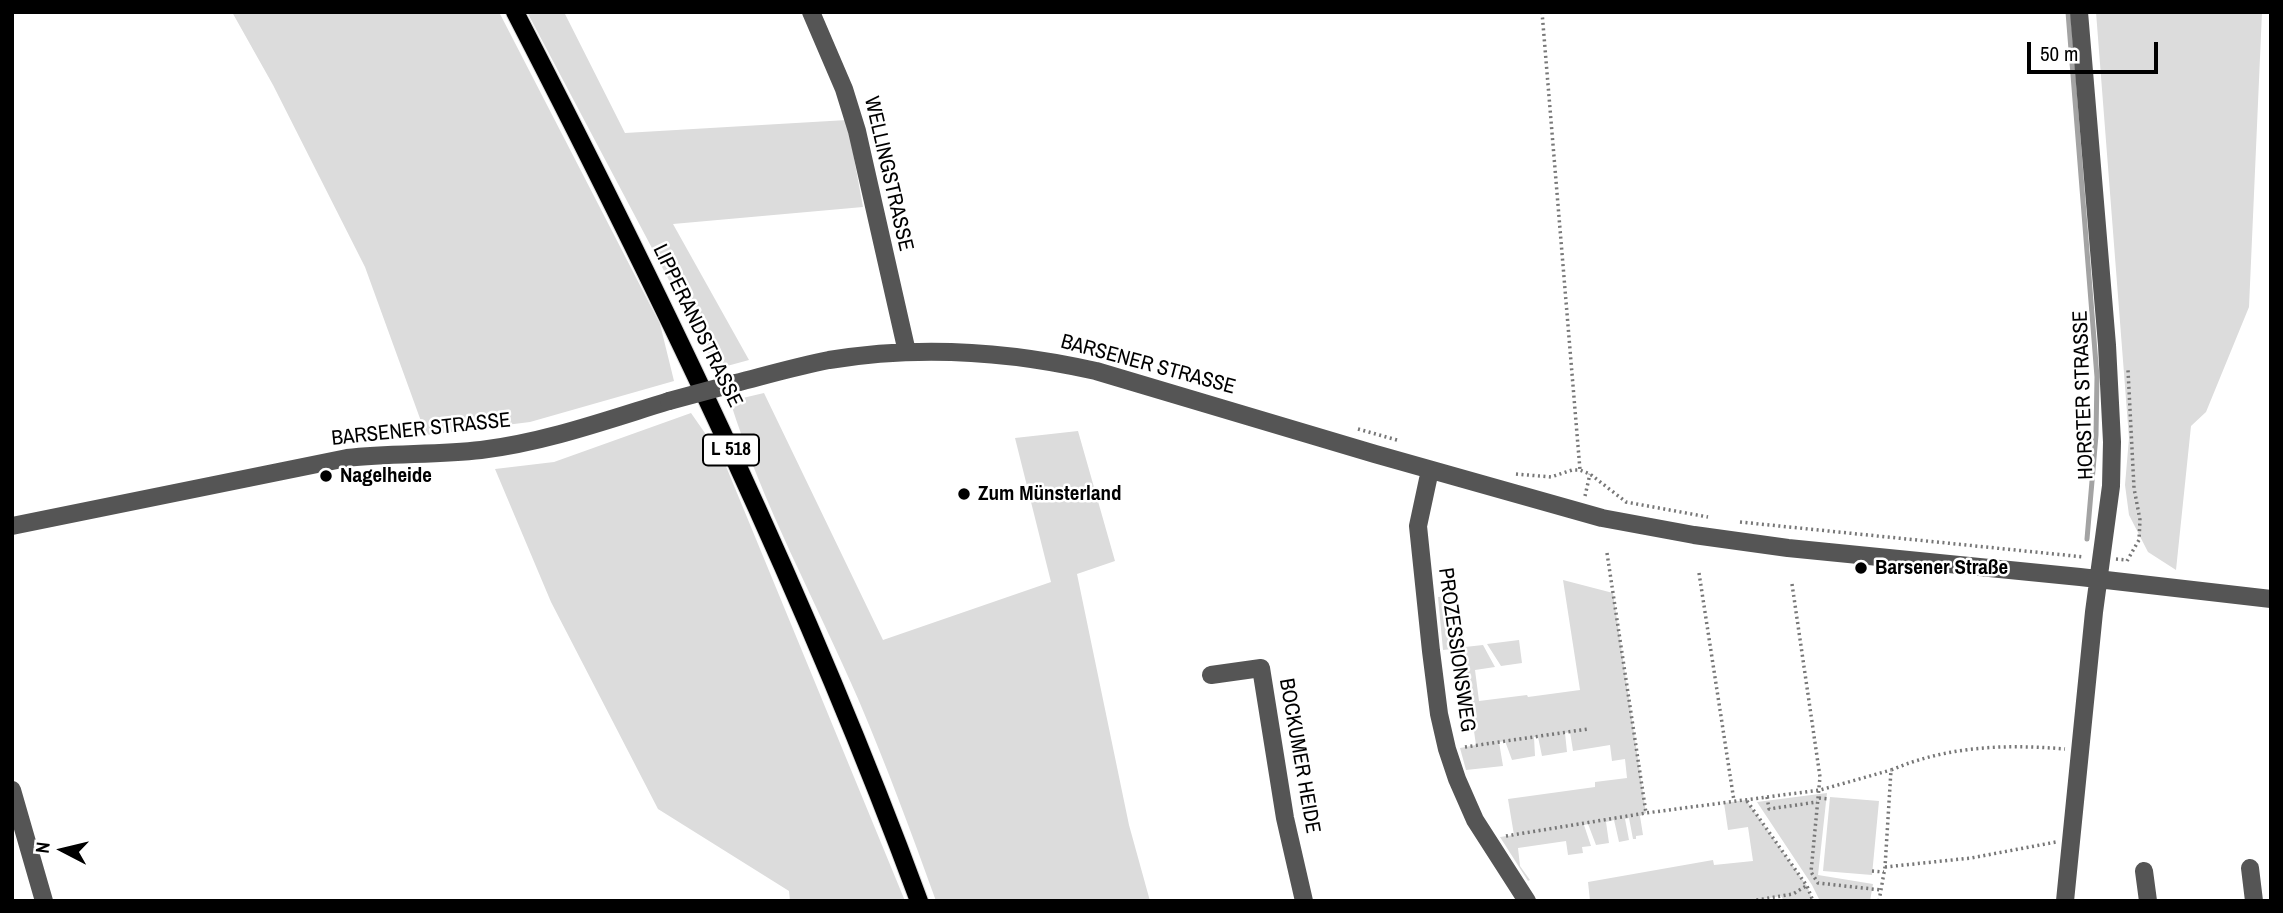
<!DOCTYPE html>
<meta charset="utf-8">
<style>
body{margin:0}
#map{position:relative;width:2283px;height:913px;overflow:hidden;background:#fff;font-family:"Archivo Narrow",sans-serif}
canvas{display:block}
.frame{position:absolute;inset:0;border:14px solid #000;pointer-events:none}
.north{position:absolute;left:28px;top:815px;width:70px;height:70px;-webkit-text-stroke:5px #fff;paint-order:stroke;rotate:277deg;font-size:19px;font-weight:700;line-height:28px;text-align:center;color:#000}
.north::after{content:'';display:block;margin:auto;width:24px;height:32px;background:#000;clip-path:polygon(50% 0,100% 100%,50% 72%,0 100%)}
.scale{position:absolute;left:2027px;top:42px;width:131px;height:32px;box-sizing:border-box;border:4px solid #000;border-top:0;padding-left:9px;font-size:21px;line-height:24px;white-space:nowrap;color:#000;-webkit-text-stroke:5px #fff;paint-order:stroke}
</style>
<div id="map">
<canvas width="2283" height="913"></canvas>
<div class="frame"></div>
<div class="north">N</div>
<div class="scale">50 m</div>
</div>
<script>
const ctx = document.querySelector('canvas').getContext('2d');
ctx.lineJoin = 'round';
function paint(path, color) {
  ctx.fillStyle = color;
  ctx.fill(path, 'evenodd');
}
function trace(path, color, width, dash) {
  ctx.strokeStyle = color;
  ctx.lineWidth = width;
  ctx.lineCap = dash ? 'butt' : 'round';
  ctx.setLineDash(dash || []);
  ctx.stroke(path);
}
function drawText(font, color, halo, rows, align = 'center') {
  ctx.font = font + ' "Archivo Narrow",sans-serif';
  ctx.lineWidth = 5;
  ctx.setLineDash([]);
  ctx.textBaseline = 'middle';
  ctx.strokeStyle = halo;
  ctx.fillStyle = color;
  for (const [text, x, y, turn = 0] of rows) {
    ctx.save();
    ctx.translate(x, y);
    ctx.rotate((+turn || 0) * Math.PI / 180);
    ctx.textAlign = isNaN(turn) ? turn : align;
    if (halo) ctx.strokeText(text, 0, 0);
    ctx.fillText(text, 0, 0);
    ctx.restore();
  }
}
paint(new Path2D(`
 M232 12H499L660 324 674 381 530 422 426 435 365 267 273 85Z
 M527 12H564L625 133 847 120 863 207 673 224 749 360 716 369Z
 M2096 12H2262L2249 307 2206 412 2191 426 2176 570 2148 552 2129 515 2125 485 2129 438Z
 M764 393 883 640 1051 582 1015 438 1078 431 1115 561 1077 574 1129 825 1150 901H936C912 834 887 767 859 701 816 601 763 506 730 401Z
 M691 413 723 459 905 901H790L789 891 658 809 551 602 495 469 554 462Z
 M1563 580 1613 593 1646 813 1640 816 1643 835 1636 836V839H1633L1629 818 1625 819 1629 840 1619 842 1614 820 1606 822 1609 843 1596 845 1588 824 1584 825 1591 846 1582 847 1583 853 1568 855 1566 841 1518 848 1520 866 1530 880 1528 881 1500 837 1514 835 1508 799 1595 787V782L1627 778 1625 759 1612 761 1610 745 1573 751 1570 732 1565 733 1567 752 1542 756 1538 737H1534L1535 756 1512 760 1505 741 1499 742 1503 766 1466 770 1460 748 1476 745 1462 648 1443 650 1438 597 1449 596 1452 614 1461 613 1465 647 1483 645 1495 667 1475 670 1479 701 1527 695 1528 697 1580 690Z
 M1519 640 1522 663 1501 666 1487 644Z
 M1827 793 1818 875 1873 884 1870 901H1820L1812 885 1757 802Z
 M1830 797 1879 801 1872 875 1823 871Z
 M1746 800 1807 886 1813 901H1784L1781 896 1751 901H1590L1588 882 1713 860 1714 865 1753 861 1748 827 1728 830 1724 803Z`), '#dcdcdc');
trace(new Path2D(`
 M2068 12 2097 377 2096 435 2087 539`), '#a3a3a3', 5);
const major = new Path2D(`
 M515 12C664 301 806 595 919 901`);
trace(major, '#dbdbdb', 20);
trace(new Path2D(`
 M1542 12 1580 470
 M1358 429 1397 440
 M1516 474 1551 477 1572 470H1580L1590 474 1626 502 1708 517
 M1585 496 1590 474
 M1740 522 2084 557
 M1607 553 1646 813
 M2116 559 2127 560
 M2127 561 2139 540 2140 520 2134 488 2128 370
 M1699 573 1734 801
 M1792 584 1820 777 1811 872 1818 883 1881 890
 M1465 747 1588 729
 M1767 797 1769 809 1817 802
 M1819 798 1830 799
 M1747 801 1807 886 1813 901
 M1506 836 1646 813 1820 790 1891 770
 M1885 867 1971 858 2056 842
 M1872 871 1884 872
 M1751 901 1793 894 1806 886
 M1879 901 1885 867 1891 770C1948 746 2004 744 2065 749`), '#777', 3.5, [2, 3.5]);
trace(new Path2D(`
 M811 12 844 89 857 131 907 352
 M736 383C767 375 798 366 829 360 919 345 1008 351 1096 371L1375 454 1602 518 1694 535 1788 548 2080 577 2271 599
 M1430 470 1418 526 1431 651 1439 714 1447 749 1457 779 1475 820 1527 901
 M12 526 347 458C391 453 437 455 481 450 546 442 607 420 669 401
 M1211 675 1261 668 1285 818 1304 901
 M12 790 44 901
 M2250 868 2254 901
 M2144 871 2148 901
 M2065 901 2094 612 2111 486 2112 442 2107 345 2079 12`), '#555', 18);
trace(major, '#000', 18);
trace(new Path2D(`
 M669 401 736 383`), '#555', 18);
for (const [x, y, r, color] of [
 [326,476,7,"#000"],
 [964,494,7,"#000"],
 [1861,568,7,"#000"]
]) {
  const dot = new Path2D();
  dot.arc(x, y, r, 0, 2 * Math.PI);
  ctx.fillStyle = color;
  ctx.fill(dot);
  trace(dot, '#fff', 2.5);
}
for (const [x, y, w] of [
 [731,450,56]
]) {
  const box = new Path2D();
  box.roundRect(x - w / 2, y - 15.5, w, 31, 5);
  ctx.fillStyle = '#fff';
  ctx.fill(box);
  trace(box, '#000', 2);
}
drawText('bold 19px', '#000', null, [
 ["L 518",731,450]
]);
drawText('21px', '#000', '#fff', [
 ["WELLINGSTRASSE",888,174,77],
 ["LIPPERANDSTRASSE",697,326,64],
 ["BARSENER STRASSE",1148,365,15],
 ["HORSTER STRASSE",2084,395,-92],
 ["BARSENER STRASSE",421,430,-6],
 ["PROZESSIONSWEG",1456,650,82],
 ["BOCKUMER HEIDE",1299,756,80]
]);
drawText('bold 21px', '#000', '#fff', [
 ["Nagelheide",340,476],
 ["Zum Münsterland",978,494],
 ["Barsener Straße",1875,568]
], 'left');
</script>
